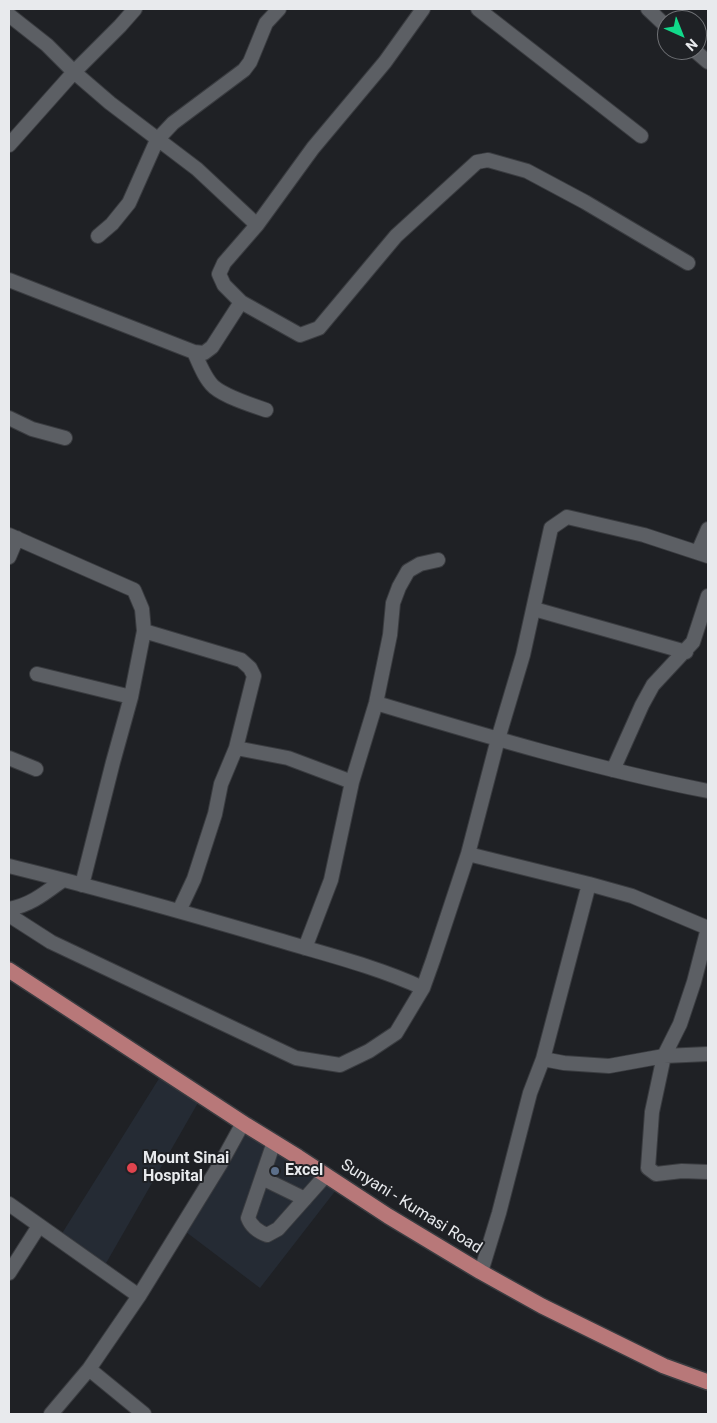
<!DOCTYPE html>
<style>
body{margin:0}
#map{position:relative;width:717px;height:1423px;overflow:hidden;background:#1f2125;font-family:Roboto,sans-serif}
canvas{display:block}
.frame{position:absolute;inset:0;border:10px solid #e8eaed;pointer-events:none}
.north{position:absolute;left:657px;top:10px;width:50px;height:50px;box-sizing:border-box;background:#1f2125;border:1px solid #6f7175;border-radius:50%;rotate:136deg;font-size:14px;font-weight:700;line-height:20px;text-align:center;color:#e8eaed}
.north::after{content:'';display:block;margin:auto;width:18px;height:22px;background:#11d98a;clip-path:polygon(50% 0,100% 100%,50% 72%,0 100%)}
</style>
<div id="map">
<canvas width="717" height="1423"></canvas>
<div class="frame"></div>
<div class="north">N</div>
</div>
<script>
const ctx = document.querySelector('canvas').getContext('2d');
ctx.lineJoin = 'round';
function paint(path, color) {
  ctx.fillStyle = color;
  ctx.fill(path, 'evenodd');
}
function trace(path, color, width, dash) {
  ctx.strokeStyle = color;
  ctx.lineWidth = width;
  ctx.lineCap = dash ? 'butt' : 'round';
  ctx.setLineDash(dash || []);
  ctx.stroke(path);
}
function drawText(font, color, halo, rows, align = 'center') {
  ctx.font = font + ' Roboto,sans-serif';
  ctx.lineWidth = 4;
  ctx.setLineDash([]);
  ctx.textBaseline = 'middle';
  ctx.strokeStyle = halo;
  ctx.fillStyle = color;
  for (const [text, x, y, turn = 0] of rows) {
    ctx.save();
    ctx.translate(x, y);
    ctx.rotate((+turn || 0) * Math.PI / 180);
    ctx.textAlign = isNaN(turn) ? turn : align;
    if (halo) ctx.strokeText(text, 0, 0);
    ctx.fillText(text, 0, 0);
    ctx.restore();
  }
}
paint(new Path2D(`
 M160 1077 199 1101 105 1265 61 1235Z
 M246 1131 336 1190 260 1288 186 1232Z`), '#252b34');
const minor = new Path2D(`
 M423 9 385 62 313 148 257 225 224 263 219 274 224 285 241 302 300 335 319 328 396 236 477 162 488 160 527 171 585 202 688 263
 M478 9 641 136
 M648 9 667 27
 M9 15 47 45 74 72 110 103 197 169 257 225
 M694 50 708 62
 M9 145 74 72 120 26 135 9
 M98 236 112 224 129 203 157 140 173 123 244 70 250 62 266 23 279 9
 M9 280 194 352 204 353 212 347 241 302
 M194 352C199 363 205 379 214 387 226 397 251 405 266 410
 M9 418 32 429 65 438
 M9 535 134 590 142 609 144 631 131 697 113 762 82 885
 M698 552 708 529
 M9 557 17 538
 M534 609 686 652
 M144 631 241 660 250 668 254 676 236 748
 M37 674 131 697
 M376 703C486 736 596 769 708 791
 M9 758 36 769
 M613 770 642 705 653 685 693 642 708 596
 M9 866C98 888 187 913 275 939 325 954 375 966 423 988L433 960 468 854
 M9 909C31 905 45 893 63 880
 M179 911 194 879 215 814 221 784 236 748 288 758 352 782
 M9 915 51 942 296 1058 340 1065 369 1051 396 1033 423 988
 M305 948 331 880 352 782 376 703 390 635 393 603 399 587 408 571 420 564 438 560
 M708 1054 664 1056 652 1112 648 1168 656 1174 682 1171 708 1172
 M543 1059 564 1063 609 1066 664 1056 680 1024 694 982 708 928 632 896 589 884 468 854 498 739 523 655 551 528 567 517 644 535 708 556
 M274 1142 248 1218C251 1226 259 1232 267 1235L278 1229 326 1175
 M262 1178 305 1199
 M9 1204 139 1296
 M481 1272 499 1213 530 1093 543 1059 589 884
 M9 1273 39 1226
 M89 1369 144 1414
 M51 1414 89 1369 139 1296 221 1163 243 1123`);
const major = new Path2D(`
 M9 970 246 1125 298 1157 388 1216 481 1272 542 1306 664 1366 708 1382`);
trace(minor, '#3a3c40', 16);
trace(major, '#3a3c40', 18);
trace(minor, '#5c5f64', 14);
trace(major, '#b87879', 15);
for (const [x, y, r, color] of [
 [132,1168,6,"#e0444e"],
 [275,1171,5,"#5c6f8a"]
]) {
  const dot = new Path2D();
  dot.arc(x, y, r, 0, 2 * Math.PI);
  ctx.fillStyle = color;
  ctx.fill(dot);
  trace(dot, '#1f2125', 2);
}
drawText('bold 16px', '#e8eaed', '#1f2125', [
 ["Mount Sinai",143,1159],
 ["Hospital",143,1177],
 ["Excel",285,1171]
], 'left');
drawText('16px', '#e8eaed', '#1f2125', [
 ["Sunyani - Kumasi Road",411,1207,32]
]);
</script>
